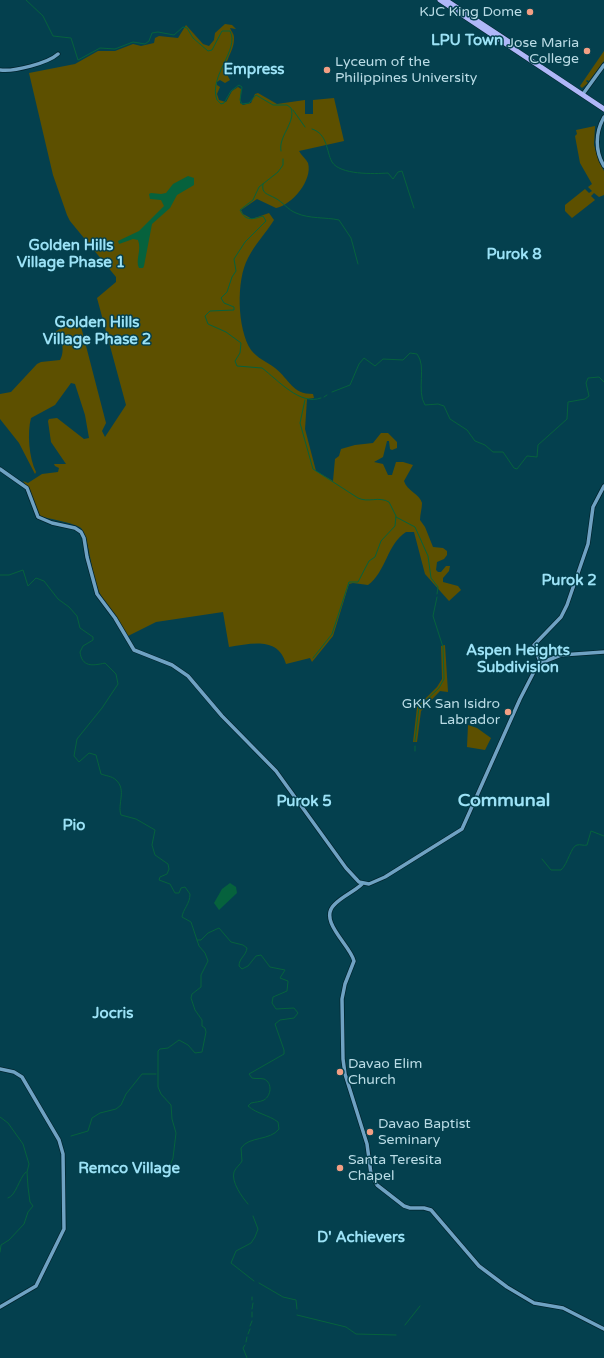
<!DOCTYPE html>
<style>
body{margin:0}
canvas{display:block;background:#04404e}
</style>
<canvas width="604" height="1358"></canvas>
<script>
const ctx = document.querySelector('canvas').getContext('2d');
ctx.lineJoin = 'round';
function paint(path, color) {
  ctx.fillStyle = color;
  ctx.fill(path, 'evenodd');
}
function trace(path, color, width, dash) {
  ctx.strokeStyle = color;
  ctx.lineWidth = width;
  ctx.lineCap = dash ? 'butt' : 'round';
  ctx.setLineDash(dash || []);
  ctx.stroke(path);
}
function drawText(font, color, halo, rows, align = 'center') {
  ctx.font = font + ' "Varela Round",sans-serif';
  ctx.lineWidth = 3;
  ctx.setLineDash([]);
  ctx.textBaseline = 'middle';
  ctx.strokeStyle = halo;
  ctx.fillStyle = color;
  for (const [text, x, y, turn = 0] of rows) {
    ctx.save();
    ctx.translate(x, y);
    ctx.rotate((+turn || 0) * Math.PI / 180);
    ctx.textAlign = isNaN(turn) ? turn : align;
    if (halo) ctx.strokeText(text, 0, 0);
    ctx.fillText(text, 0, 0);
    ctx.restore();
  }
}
paint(new Path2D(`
 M225 24 232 25 236 29 230 28C231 31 234 34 234 37 235 55 219 61 230 80L225 83 220 80 217 82V85L220 87 217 94 219 100 226 102 232 91 238 87 241 89 240 103 243 105 251 103 255 94 258 93 277 104 305 100V114H313V100L334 98 344 141 299 151C301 155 306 159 308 163 313 180 292 205 276 208L257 199 241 210 243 214 252 219 269 213 274 220C266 233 255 244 248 258 236 280 237 329 251 350 257 358 267 362 275 368 290 380 292 394 313 394L314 398 307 399 305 429 316 471 333 481 335 459 339 456 341 449 355 445 373 443 381 433H388L397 442V448L392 450 390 449 389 441H387L383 457 374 462 383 464 388 475H392L396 462H403L413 465 404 481C407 491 420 494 422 503 422 509 420 514 420 520L425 527 433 547 443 548 447 551V555L444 559 437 562 436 570 438 572H441L446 566H450L449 571 443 578V582L458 586 461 590 449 601 425 574 414 532H406C387 544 386 572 368 585L353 583 349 584 333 636 312 662 310 658 286 664C278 636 251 644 229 647L223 612 156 622 128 636C118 620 101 601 96 584 92 572 88 535 81 528 75 523 49 519 40 516 32 505 32 492 23 481L28 483 42 474 58 472 59 468 55 466 54 464H66L51 442 48 421 49 419 57 418 84 439 89 438 85 415 75 384 71 383 55 405 31 418C27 433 29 458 36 472L35 474 19 443 0 419V394L11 392 37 364 41 362 60 360C65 352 63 337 54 333L78 315 106 423 102 431 105 437 126 405 97 298 116 282V277L70 221 67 215 53 175 29 73 75 64 98 51H115L133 44 141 46 154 43 155 38 159 36 178 38 186 25 203 44 209 46 214 40 215 33Z
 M604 51V61L589 81 587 80 586 81 588 83 582 88 580 86Z
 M595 126 594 145 599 162 604 171V195L599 197 594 193 591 196 595 200 572 218 565 211V205L585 189 589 193 592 191 588 187 592 184 580 163 575 136 577 134 576 130Z
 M445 645 448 692 440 691 421 711 417 742H413L417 707 437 687 442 679 441 646Z
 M468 725 477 728 491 738 485 750 467 747Z`), '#5d5000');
paint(new Path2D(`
 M188 176 194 178V185L177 195 170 208 152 224 144 266 143 268H139C135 260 142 250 138 240L133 239 119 244 118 241 139 231 164 206 161 200 150 199 149 194 151 193 161 194 166 193 173 184Z
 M230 883 236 887 237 893 219 910 214 903 222 889Z`), '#06623d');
trace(new Path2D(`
 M26 0 43 16 53 36 71 38 78 60 100 48 115 49 133 42 145 44 149 41 152 33 158 32 174 35 183 27 187 28 193 38 208 51 212 50 222 31H230C240 50 208 76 217 100L221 104 224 103 231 91 239 85 242 87 240 100 242 104 249 103 256 95 273 105H287L291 108C296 123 278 136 281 151
 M293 110 305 127
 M312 129C328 134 326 151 332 162 340 175 374 174 388 173L393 179 398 172 402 171 414 208
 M283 159V165L278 172 259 187 253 200 240 210C246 222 253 219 263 216L266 221 245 242 234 259 236 271 232 277 227 292 221 298 224 303 234 307V310L210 311 205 316 208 324 226 332 241 343 240 353 235 361 237 366 262 368C278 380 300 406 321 398
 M263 184C261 194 268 194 275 198 283 202 288 210 296 213 309 219 326 217 339 220L351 238 358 264
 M332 392 350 385 359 364 364 358 375 366 383 359 403 360 410 353 417 354C427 366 416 391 425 405L438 404 444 406 450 419 467 430 475 441 485 445 493 452H503L514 468 517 469 527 456 537 457 538 445 567 419 568 402 585 399 589 396 586 383 588 378 599 377 604 382
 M324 397 327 395
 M305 400 300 423 313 469 358 498C368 503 379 496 389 502L396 516 395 526 381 541 375 557 369 561 358 582H349L332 634 313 658
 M396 517 415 527 428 556 431 578 438 587 437 594
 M0 575H9L23 570 28 586 36 578 44 581 58 599 69 607 77 616 80 628 93 637V640L83 646 80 652C82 667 92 666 105 663L116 674 118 684 102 708 77 739 74 756 79 762 89 753 96 755 101 774C106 776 112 776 116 780 127 790 117 804 121 815L136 819 155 830 152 845 155 855 168 864 169 869 167 874 160 877 159 880 170 884 175 893H179L181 888 185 887 190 894C190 904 183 909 182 917L191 922 199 946 205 953 208 961 201 975V987L192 994 191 998 195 1010 202 1020V1026L205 1028 206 1032 202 1052 195 1053 188 1045 179 1040 168 1048 160 1049 158 1051V1087L161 1094 171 1105 172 1119 176 1133 173 1158 169 1168
 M415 741 419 707 439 688 444 679 443 647 433 616 437 597
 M415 746V751
 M542 859 551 870H561C568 864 571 846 577 845 581 844 583 846 587 845L591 831 604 836
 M197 940H201L208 933 219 928 231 942 243 945 247 948C246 956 239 958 239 966L242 969 248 966 256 956 261 955 270 967 285 970 280 978 288 981 287 991 273 997 272 1003 276 1009 294 1008 298 1013 294 1018 280 1020 275 1024 284 1050V1054L249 1074 252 1078C256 1079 260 1078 264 1079 273 1083 271 1096 264 1100 260 1102 255 1102 251 1103L248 1106C257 1114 269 1115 278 1122L279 1129C270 1141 249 1136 241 1148L242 1161C240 1165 236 1167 234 1172 231 1182 242 1197 248 1204
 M0 1117 8 1123 23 1144 29 1164 27 1172 28 1187 30 1202 33 1206 28 1212 24 1224 9 1240 1 1245 0 1252
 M71 1136 88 1131 92 1118 100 1113 116 1109 121 1105 126 1094 142 1074H156
 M8 1198C16 1196 19 1178 26 1172
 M253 1216 258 1229 255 1237 251 1243 236 1251 231 1263 254 1281
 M259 1283 283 1297 296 1300 297 1309
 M252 1297V1300
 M252 1309 253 1303
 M297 1315 346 1327 356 1334 396 1335
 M252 1317V1312
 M405 1325 420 1306
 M250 1326 252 1321
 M248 1334 250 1329
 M246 1342 247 1337
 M245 1345 243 1348 247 1358`), '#06623d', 1);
const secondary = new Path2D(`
 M0 70C14 72 48 63 58 54
 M583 94 604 65
 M604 117C595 133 595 151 604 166
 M0 469 27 488 38 517 52 523 75 528 81 532 84 538 87 557 97 594 115 618 134 650 172 665 188 676 222 716 276 771 346 868 359 882 369 884 385 877 462 829 520 699 538 664 561 655 604 652
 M540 662 534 645 561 617 567 605 588 544 593 507 604 486
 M362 884C354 892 342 896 334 905 318 921 351 946 354 961L345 984 342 999 343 1059 345 1074 367 1144 371 1174 377 1185 404 1206 410 1208H424L431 1210 479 1266 507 1287 534 1303 563 1308 604 1329
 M0 1069 14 1072 22 1077 59 1140 63 1154 64 1229 36 1286 0 1307`);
const highway = new Path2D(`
 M440 0 604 109
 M447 1 514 45`);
trace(secondary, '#00252f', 5);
trace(highway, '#00252f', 6);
trace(secondary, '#6fa2c3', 3.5);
trace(highway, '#afb7f8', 5);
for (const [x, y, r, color] of [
 [530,12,4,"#f39f84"],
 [587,51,4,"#f39f84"],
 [327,70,4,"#f39f84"],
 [508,712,4,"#f39f84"],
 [340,1072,4,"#f39f84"],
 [370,1132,4,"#f39f84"],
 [340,1168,4,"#f39f84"]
]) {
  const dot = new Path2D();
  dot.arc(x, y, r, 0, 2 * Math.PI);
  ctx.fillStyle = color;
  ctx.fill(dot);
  trace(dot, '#04404e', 1.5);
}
drawText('14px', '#badce6', '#04404e', [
 ["KJC King Dome",522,12,"right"],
 ["Jose Maria",579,43,"right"],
 ["College",579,59,"right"],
 ["Lyceum of the",335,62],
 ["Philippines University",335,78],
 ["GKK San Isidro",500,704,"right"],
 ["Labrador",500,720,"right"],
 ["Davao Elim",348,1064],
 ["Church",348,1080],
 ["Davao Baptist",378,1124],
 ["Seminary",378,1140],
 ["Santa Teresita",348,1160],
 ["Chapel",348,1176]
], 'left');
drawText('bold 15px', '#9ce2f6', '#04404e', [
 ["LPU Town",467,41],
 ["Empress",254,70],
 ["Golden Hills",71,246],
 ["Village Phase 1",71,263],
 ["Purok 8",514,255],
 ["Golden Hills",97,323],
 ["Village Phase 2",97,340],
 ["Purok 2",569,581],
 ["Aspen Heights",518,651],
 ["Subdivision",518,668],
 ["Purok 5",304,802],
 ["Pio",74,826],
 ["Jocris",113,1014],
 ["Remco Village",129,1169],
 ["D' Achievers",361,1238]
]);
drawText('bold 18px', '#9ce2f6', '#04404e', [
 ["Communal",504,801]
]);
</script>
